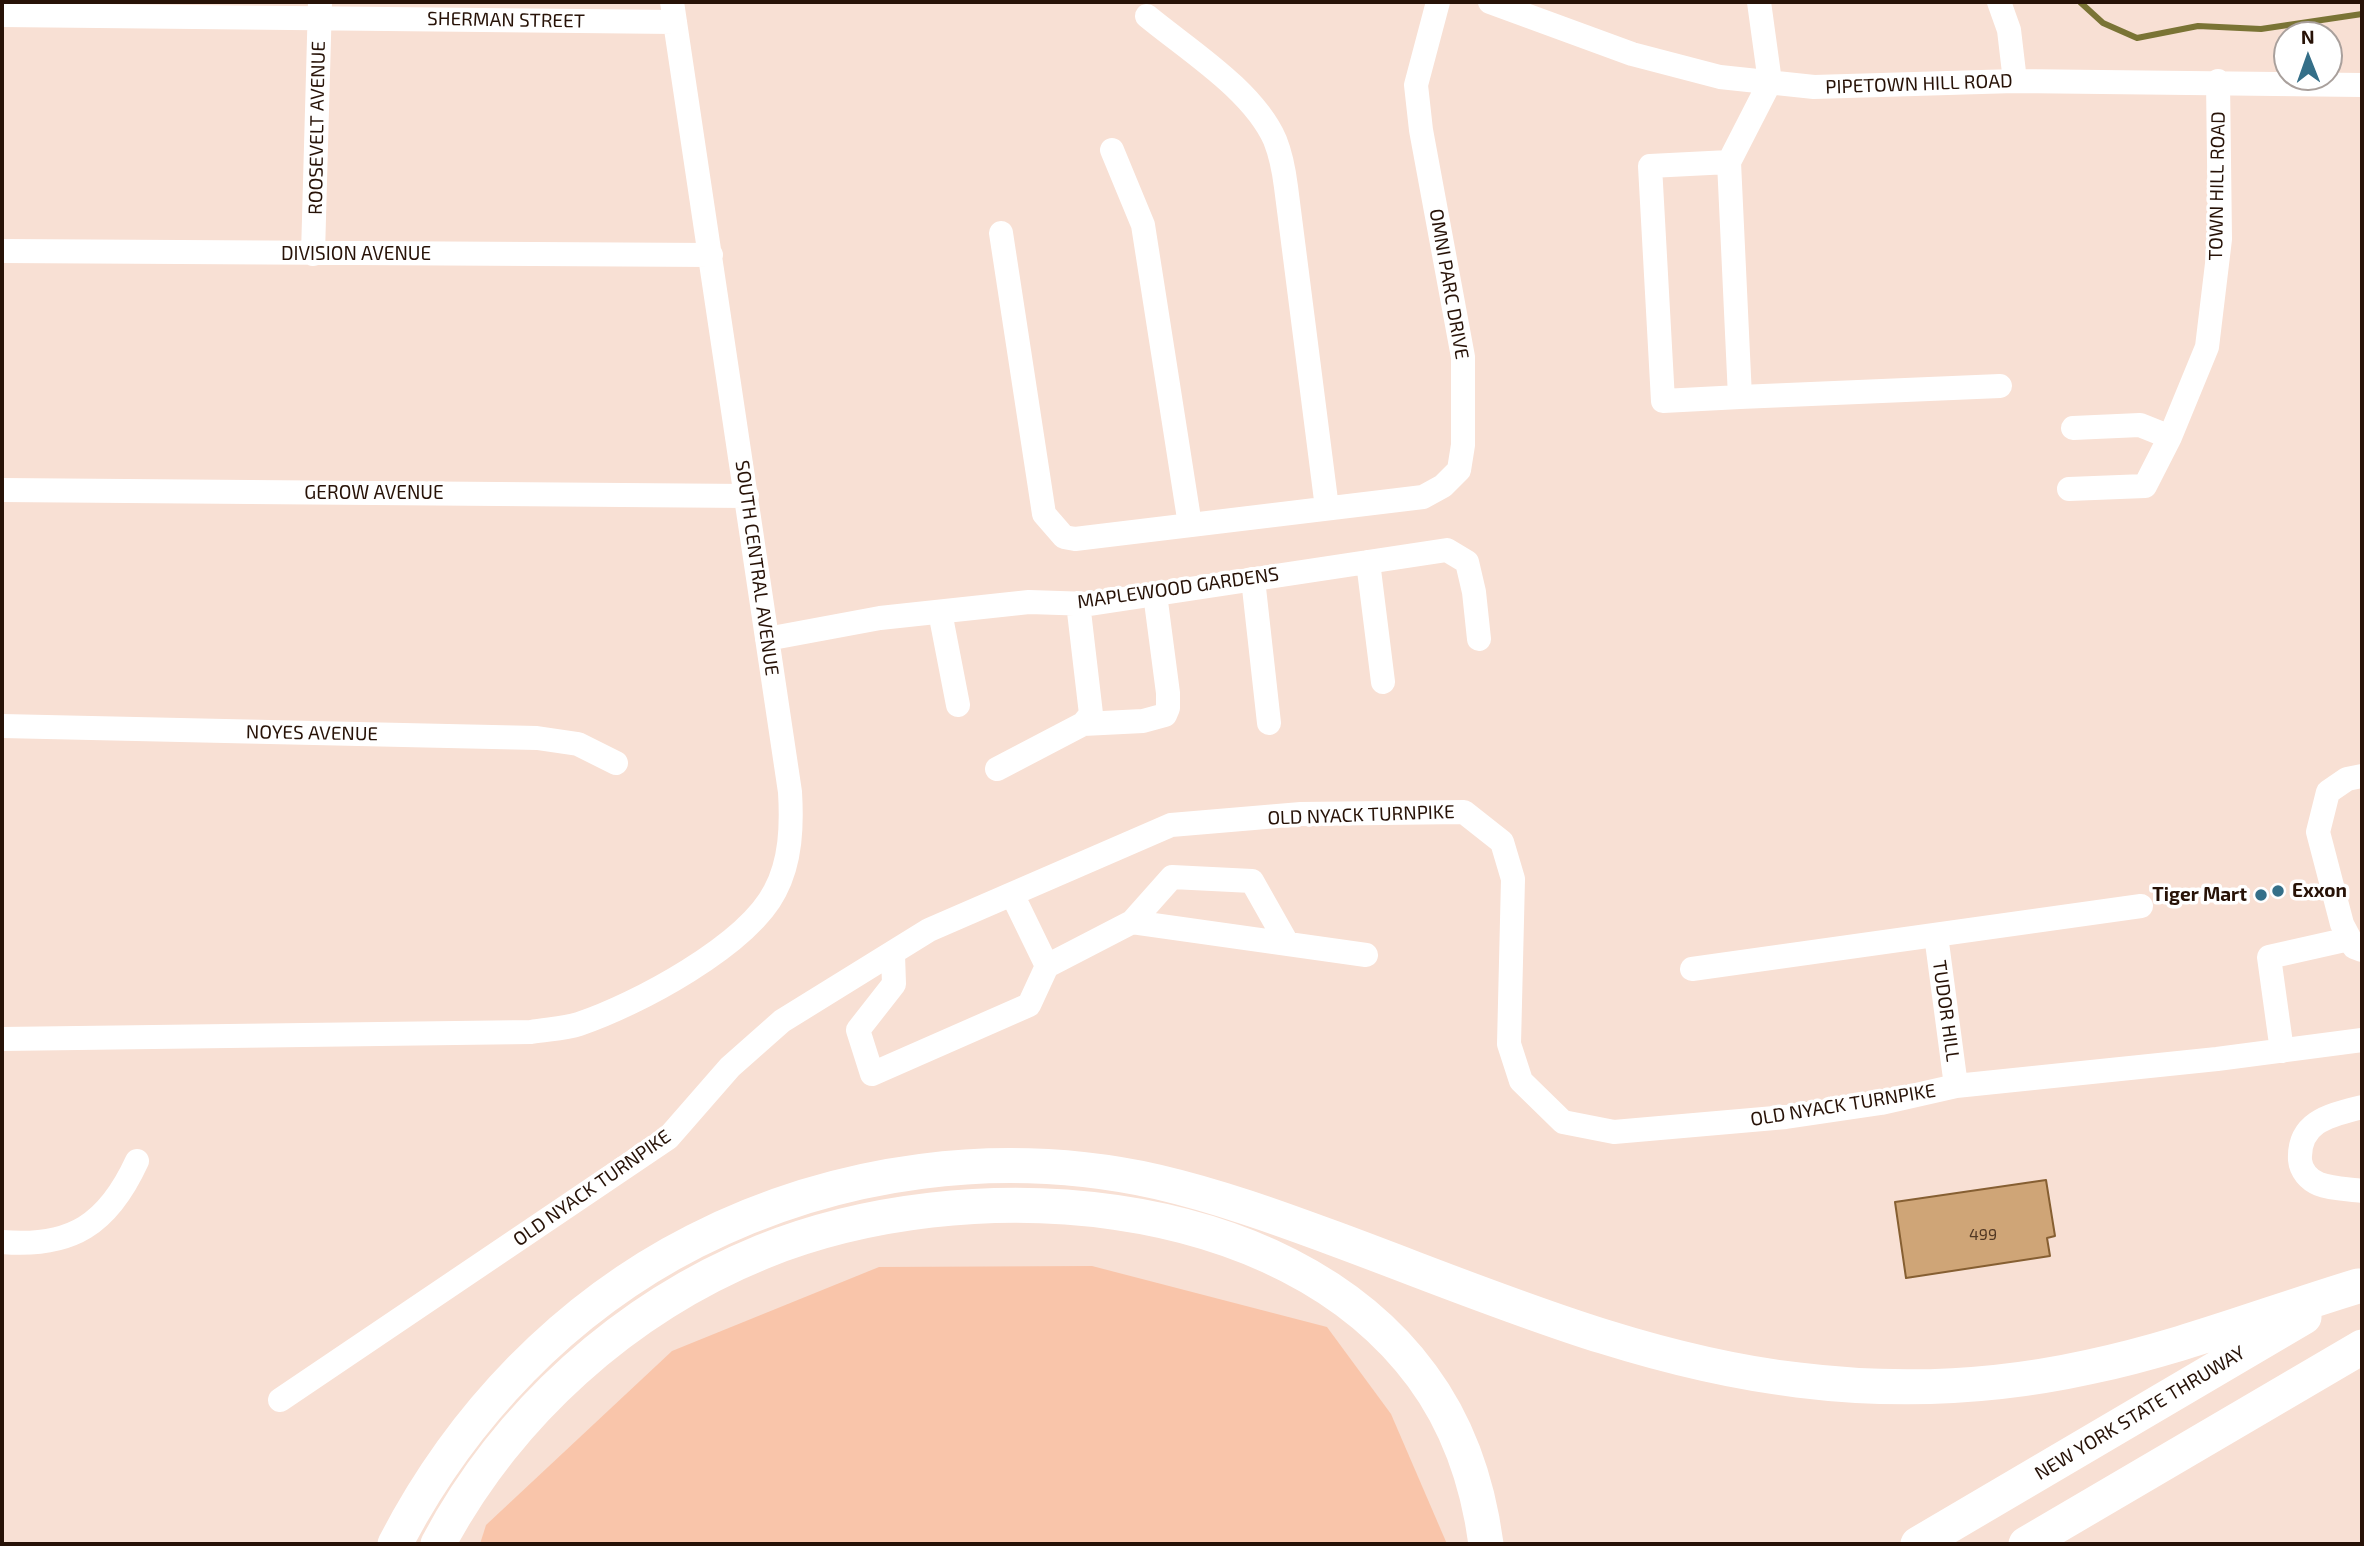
<!DOCTYPE html>
<style>
body{margin:0}
#map{position:relative;width:2364px;height:1546px;overflow:hidden;background:#f8e0d4;font-family:"Exo 2",sans-serif}
canvas{display:block}
.frame{position:absolute;inset:0;border:4px solid #271207;pointer-events:none}
.north{position:absolute;left:2273px;top:21px;width:70px;height:70px;box-sizing:border-box;background:#fff;border:2px solid #a9a09c;border-radius:50%;rotate:359deg;font-size:19px;font-weight:700;line-height:28px;text-align:center;color:#271207}
.north::after{content:'';display:block;margin:auto;width:24px;height:32px;background:#356f88;clip-path:polygon(50% 0,100% 100%,50% 72%,0 100%)}
</style>
<div id="map">
<canvas width="2364" height="1546"></canvas>
<div class="frame"></div>
<div class="north">N</div>
</div>
<script>
const ctx = document.querySelector('canvas').getContext('2d');
ctx.lineJoin = 'round';
function paint(path, color) {
  ctx.fillStyle = color;
  ctx.fill(path, 'evenodd');
}
function trace(path, color, width, dash) {
  ctx.strokeStyle = color;
  ctx.lineWidth = width;
  ctx.lineCap = dash ? 'butt' : 'round';
  ctx.setLineDash(dash || []);
  ctx.stroke(path);
}
function drawText(font, color, halo, rows, align = 'center') {
  ctx.font = font + ' "Exo 2",sans-serif';
  ctx.lineWidth = 7;
  ctx.setLineDash([]);
  ctx.textBaseline = 'middle';
  ctx.strokeStyle = halo;
  ctx.fillStyle = color;
  for (const [text, x, y, turn = 0] of rows) {
    ctx.save();
    ctx.translate(x, y);
    ctx.rotate((+turn || 0) * Math.PI / 180);
    ctx.textAlign = isNaN(turn) ? turn : align;
    if (halo) ctx.strokeText(text, 0, 0);
    ctx.fillText(text, 0, 0);
    ctx.restore();
  }
}
paint(new Path2D(`
 M1092 1266 1327 1327 1391 1414 1447 1544H480L486 1525 672 1351 879 1267Z`), '#f9c5aa');
trace(new Path2D(`
 M2080 2 2103 23 2137 38 2198 26 2261 29 2362 14`), '#7a7435', 6);
const building = new Path2D(`
 M2046 1180 2055 1236 2047 1238 2050 1256 1906 1278 1895 1202Z`);
paint(building, '#cfa577');
trace(building, '#865f32', 2);
trace(new Path2D(`
 M1490 2 1632 54 1720 77 1814 87 2015 81 2362 85
 M1999 2 2009 30 2015 81
 M2 15 675 22
 M1147 16C1188 50 1253 90 1275 140 1281 155 1284 171 1286 187L1327 508
 M1112 150 1143 225 1190 525
 M1729 162 1650 166 1663 401 1740 397 1729 162 1770 82 1759 2
 M1001 233 1044 514 1064 537 1075 539 1423 497 1443 486 1459 470 1463 445V357L1421 130 1416 85 1438 2
 M2 251 711 255
 M313 254 320 2
 M1740 397 2000 386
 M2073 428 2140 425 2170 437
 M2069 489 2145 486 2170 437 2207 347 2220 239 2218 81
 M2 490 747 496
 M1368 562 1383 682
 M1253 579 1269 723
 M940 612 958 705
 M767 639 880 618 1029 602 1090 604 1447 550 1467 562 1474 592 1479 639
 M1083 724 1143 721 1165 715 1168 708V693L1155 594
 M2 726 537 738 578 744 616 763
 M997 769 1083 724 1091 714 1078 603
 M2362 776 2347 779 2328 792 2318 832 2342 924 2354 947 2362 950
 M1012 894 1047 966 1132 922 1366 955
 M1132 922 1172 877 1252 881 1287 943
 M1936 935 1956 1086
 M893 955 894 984 858 1030 872 1074 1029 1005 1047 966
 M1692 969 2141 906
 M2 1039 531 1032C547 1029 564 1029 579 1024 636 1005 747 946 775 891 791 861 792 825 790 792L672 2
 M2282 1051 2269 957 2349 939
 M2362 1107C2331 1115 2298 1121 2300 1160 2301 1171 2309 1180 2319 1184 2332 1189 2349 1189 2362 1191
 M2 1242C72 1248 108 1224 137 1161
 M280 1400 668 1138 730 1067 782 1021 929 930 1171 825 1301 814 1464 812 1502 842 1513 879 1509 1044 1521 1081 1563 1122 1614 1132 1786 1117 1881 1103 1956 1086 2217 1059 2362 1040`), '#fff', 24);
trace(new Path2D(`
 M395 1544C461 1416 565 1307 695 1241 837 1169 1002 1147 1158 1182 1218 1196 1276 1217 1333 1238 1485 1294 1636 1361 1798 1380 1894 1392 1994 1388 2089 1367 2180 1348 2269 1313 2358 1286
 M438 1544C508 1413 625 1308 762 1252 964 1170 1283 1187 1422 1376 1459 1426 1478 1484 1486 1544
 M1918 1544 2304 1317
 M2026 1544 2362 1347`), '#fff', 35);
for (const [x, y, r, color] of [
 [2278,891,7,"#356f88"],
 [2261,895,7,"#356f88"]
]) {
  const dot = new Path2D();
  dot.arc(x, y, r, 0, 2 * Math.PI);
  ctx.fillStyle = color;
  ctx.fill(dot);
  trace(dot, '#fff', 2.5);
}
drawText('16px', '#513723', null, [
 ["499",1983,1235]
]);
drawText('19px', '#271207', '#fff', [
 ["SHERMAN STREET",506,20,1],
 ["PIPETOWN HILL ROAD",1919,84,-2],
 ["ROOSEVELT AVENUE",317,128,-89],
 ["TOWN HILL ROAD",2217,186,-89],
 ["DIVISION AVENUE",356,254],
 ["OMNI PARC DRIVE",1449,284,80],
 ["GEROW AVENUE",374,493],
 ["SOUTH CENTRAL AVENUE",757,568,82],
 ["MAPLEWOOD GARDENS",1178,588,-8],
 ["NOYES AVENUE",312,733,1],
 ["OLD NYACK TURNPIKE",1361,815,-2],
 ["TUDOR HILL",1946,1011,82],
 ["OLD NYACK TURNPIKE",1843,1105,-9],
 ["OLD NYACK TURNPIKE",592,1188,-35],
 ["NEW YORK STATE THRUWAY",2140,1413,-31]
]);
drawText('bold 19px', '#271207', '#fff', [
 ["Exxon",2292,891],
 ["Tiger Mart",2247,895,"right"]
], 'left');
</script>
